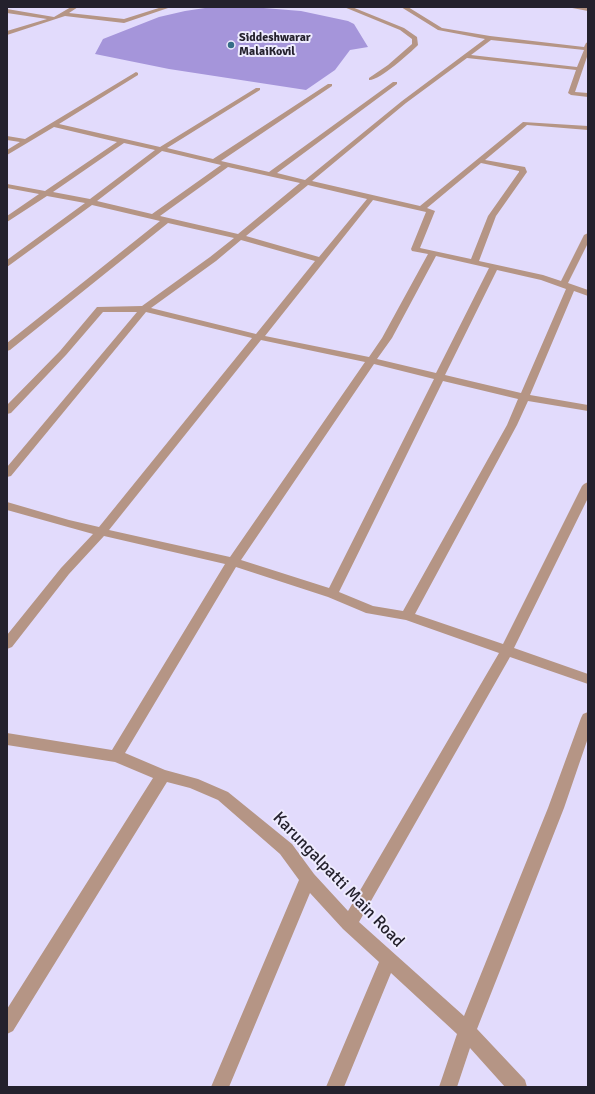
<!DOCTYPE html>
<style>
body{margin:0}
#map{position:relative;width:595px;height:1094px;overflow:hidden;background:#e2dbfc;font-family:Signika,sans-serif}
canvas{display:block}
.frame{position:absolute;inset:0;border:8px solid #24212d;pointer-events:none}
</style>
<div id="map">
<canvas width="595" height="1094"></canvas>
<div class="frame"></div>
</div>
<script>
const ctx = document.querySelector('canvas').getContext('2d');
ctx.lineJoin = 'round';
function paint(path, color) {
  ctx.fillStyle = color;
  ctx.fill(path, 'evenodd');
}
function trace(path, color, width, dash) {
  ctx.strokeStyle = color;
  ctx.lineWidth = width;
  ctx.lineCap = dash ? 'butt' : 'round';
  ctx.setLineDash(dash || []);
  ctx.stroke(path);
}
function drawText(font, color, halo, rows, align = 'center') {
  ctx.font = font + ' Signika,sans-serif';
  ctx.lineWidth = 4;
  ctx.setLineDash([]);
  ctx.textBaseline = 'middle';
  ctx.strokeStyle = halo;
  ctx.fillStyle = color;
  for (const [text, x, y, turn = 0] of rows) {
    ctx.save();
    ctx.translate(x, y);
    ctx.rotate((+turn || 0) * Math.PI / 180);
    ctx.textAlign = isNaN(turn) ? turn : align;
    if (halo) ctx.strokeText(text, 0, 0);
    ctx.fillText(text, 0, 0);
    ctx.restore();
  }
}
paint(new Path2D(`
 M251 7 301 11 348 21 354 24 368 47 350 50 335 70 306 90 169 69 95 54 103 39 159 17 185 11 205 8Z`), '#a595da');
paint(new Path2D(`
 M71 7H78L69 13 124 19 162 7H171L124 23 65 16 7 35V31L47 19 7 13V9L54 17Z
 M344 7H352L404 28 417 37 418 45C410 53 379 81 369 80V78L388 65 412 44V39L400 30Z
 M401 7H408L442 28 490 36 584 47 586 43 588 42V54L575 92 588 93V97L571 95 568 93 576 70 467 58 406 103 312 181 420 206 523 122 588 126V130L527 125 485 160 525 167 527 172 496 216 479 261 543 275 561 281 584 235 588 233V243L568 283 588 290V296L574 291 530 395 588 405V411L528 401 517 425 415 614 503 644 582 486 584 484 588 482V498L514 648 588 674V684L510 657 359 922 464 1016 548 808 581 718 583 714 588 712V738L564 808 477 1029 525 1080 527 1087H505L470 1048 457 1087H439L457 1034 391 973 344 1087H326L379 962 343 929 310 893 229 1087H211L299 880 280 854 218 800 190 788 167 782 13 1031 7 1034V1009L153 778 115 762 7 745V733L112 750 225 564 104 536 69 574 12 647 7 649V635L61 568 93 534 7 510V502L69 520 99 527 252 338 146 312 11 476 7 477V467L137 312H103L66 355 11 413 7 414V405L60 351 97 307 142 306 210 257 234 238 168 223 10 350 7 351V343L160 221 92 205 7 267V260L85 203 47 196 7 222V216L39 194 7 188V184L45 191 117 142 54 127 7 155V150L20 142 7 140V136L25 139 136 72 138 73V75L59 124 160 147 256 88H260V90L167 148 213 159 328 84H332V86L221 161 269 172 393 82H397V84L277 173 305 180 402 101 485 39 438 30ZM491 40 584 50 577 67 471 55ZM124 143 155 150 90 199 53 192ZM162 151 221 165 152 214 97 201ZM481 163 519 171V172L488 216 471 259 420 248 435 211 427 208ZM228 167 300 183 238 234 160 216ZM308 185 367 199 319 257 246 236ZM373 200 426 212 411 249 412 251 428 254 382 338 369 357 265 336ZM241 240 315 261 256 334 151 308 216 261ZM436 256 489 268 436 373 377 359 392 338ZM497 270 541 280 566 289 521 393 445 375ZM261 340 365 362 230 557 109 530ZM374 364 434 379 329 588 241 560ZM443 381 518 399 507 425 403 611 373 606 339 592ZM236 567 328 597 366 613 406 620 499 653 348 911 314 874 292 844 228 792 198 779 165 770 125 753Z
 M567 7H588V11Z`), '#b59585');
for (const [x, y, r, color] of [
 [231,45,4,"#356d87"]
]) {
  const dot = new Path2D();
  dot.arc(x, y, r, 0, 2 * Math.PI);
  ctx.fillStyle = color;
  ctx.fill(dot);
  trace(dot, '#eeebfe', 1.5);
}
drawText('bold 12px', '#24212d', '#eeebfe', [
 ["Siddeshwarar",239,38],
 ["MalaiKovil",239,52]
], 'left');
drawText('17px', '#24212d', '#eeebfe', [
 ["Karungalpatti Main Road",338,880,46]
]);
</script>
